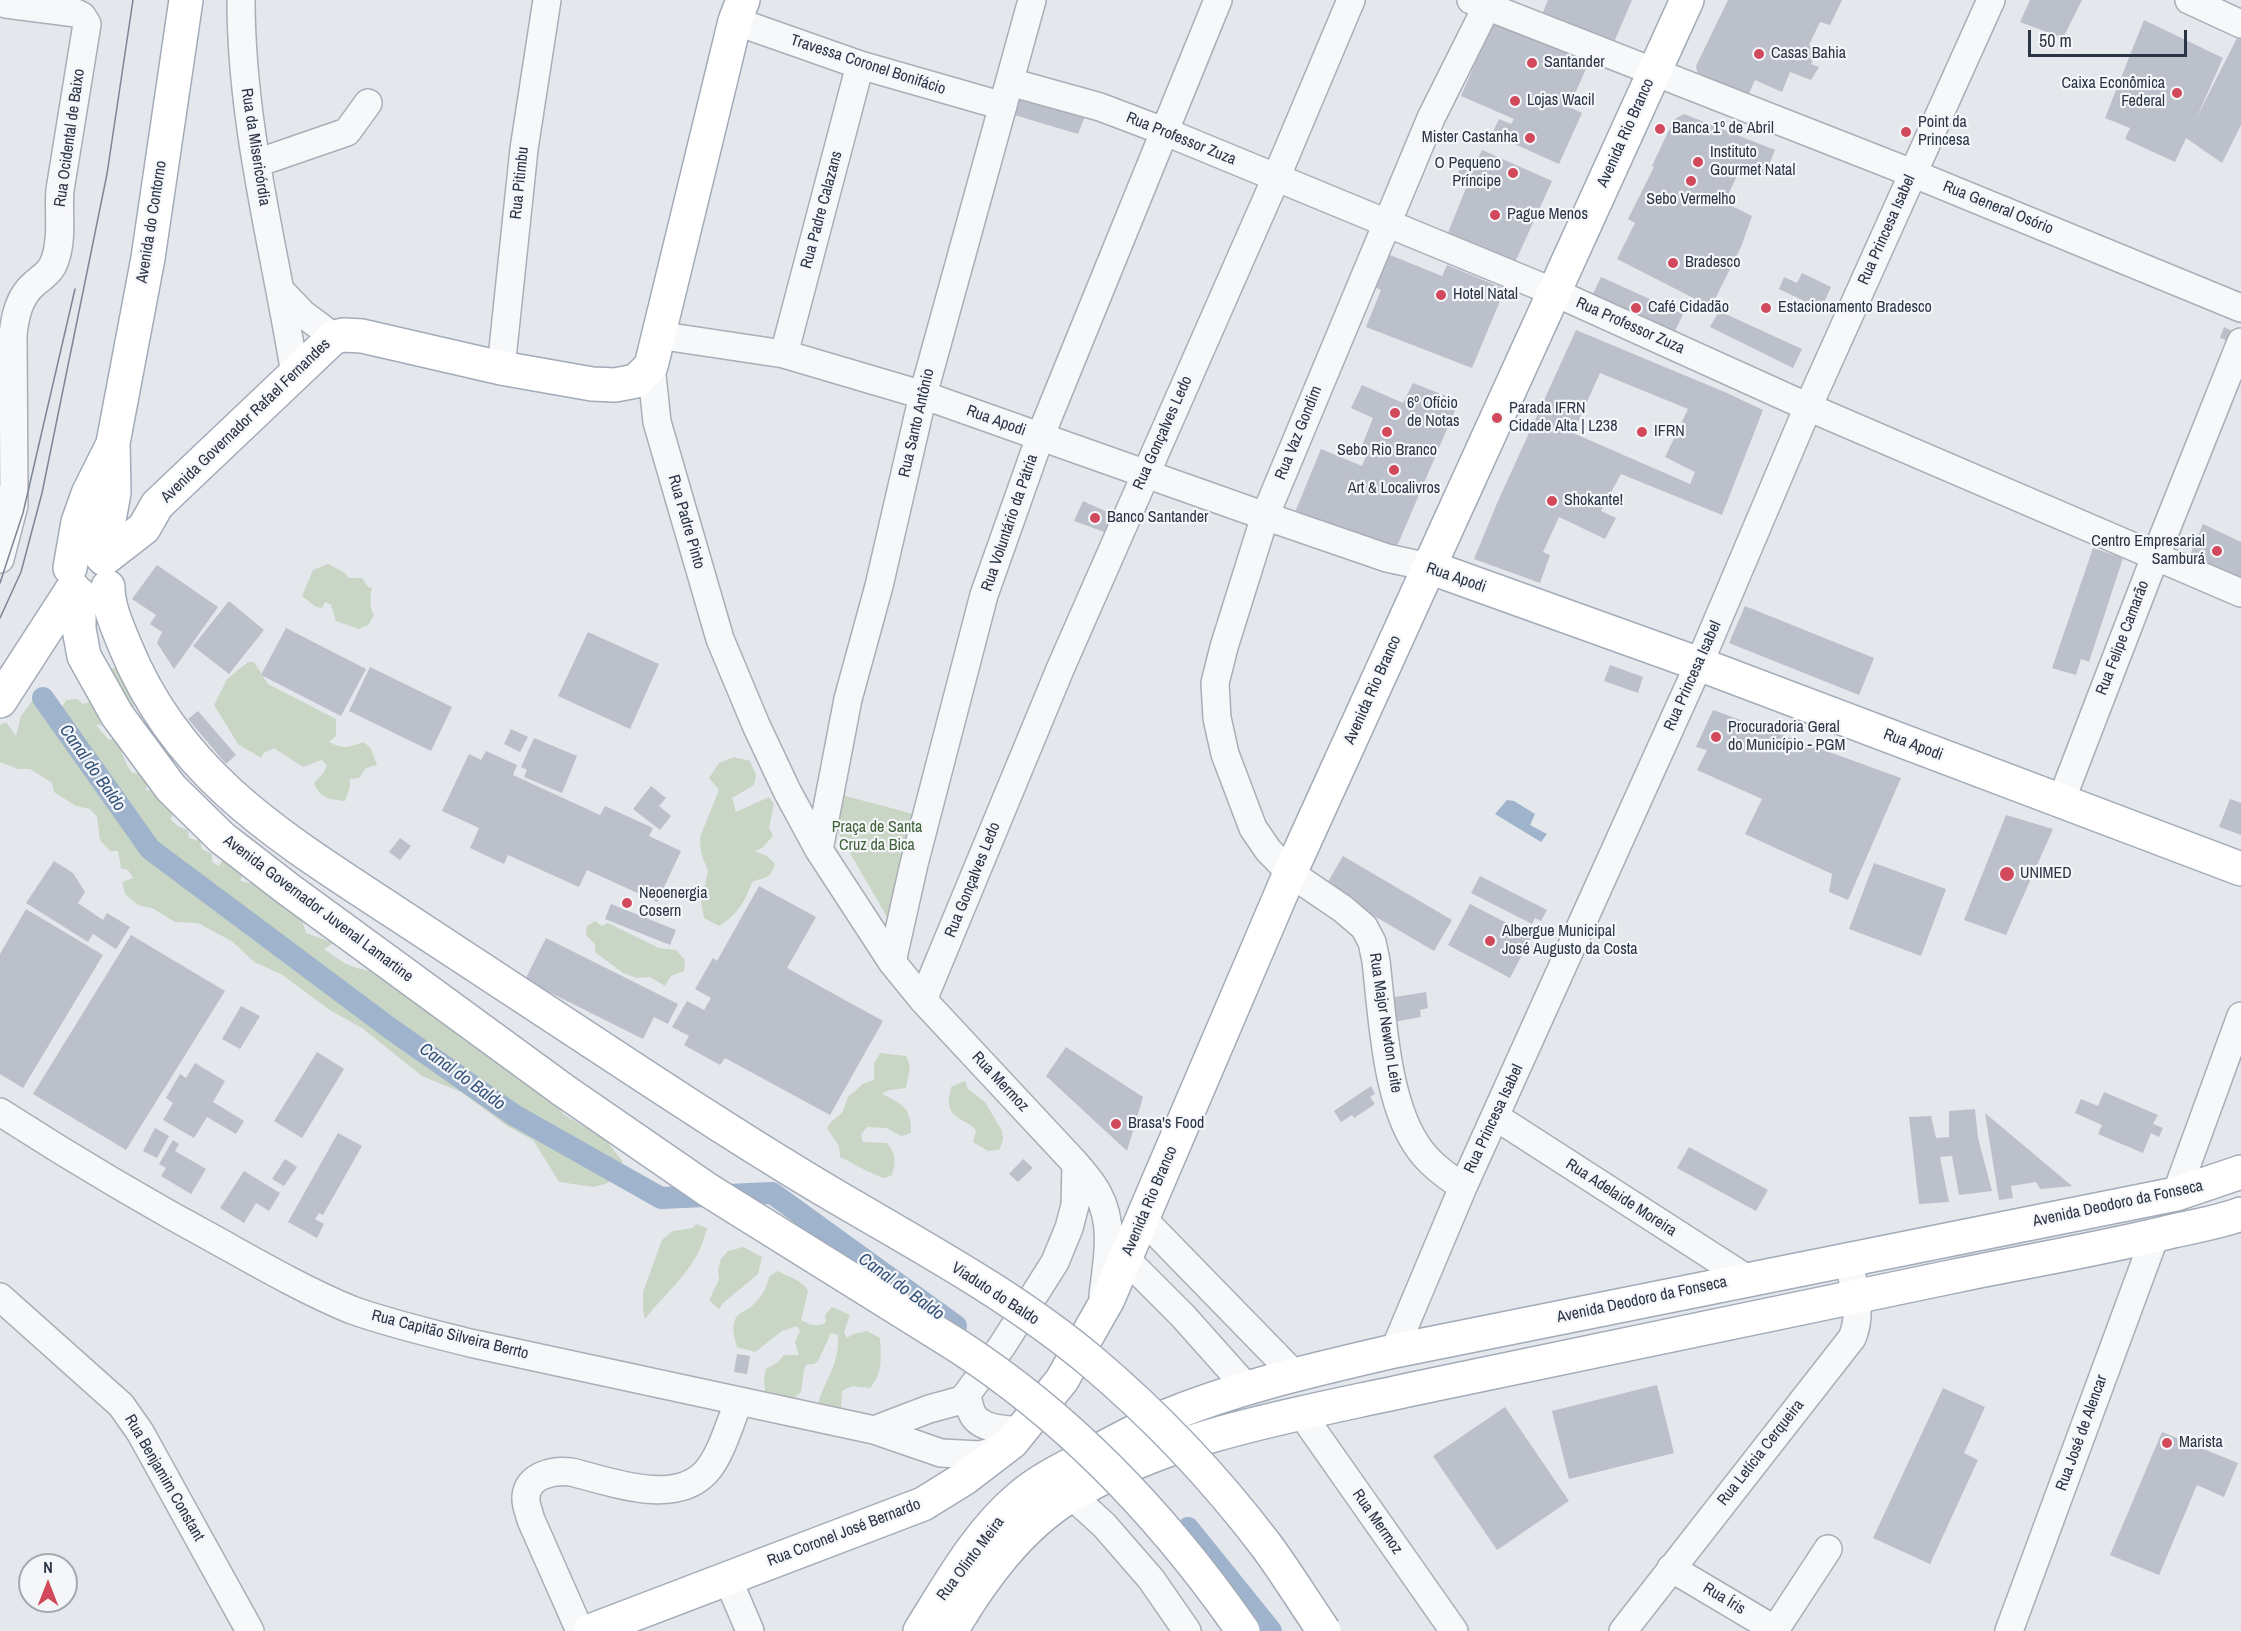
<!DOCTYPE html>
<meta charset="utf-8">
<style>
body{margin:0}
#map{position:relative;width:2241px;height:1631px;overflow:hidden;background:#e4e7ec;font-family:"Archivo Narrow",sans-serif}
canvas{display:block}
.north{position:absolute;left:18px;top:1553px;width:60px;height:60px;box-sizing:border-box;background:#f4f6f9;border:2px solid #a4a8b1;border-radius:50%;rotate:0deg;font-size:16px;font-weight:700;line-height:24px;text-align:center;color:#2b3445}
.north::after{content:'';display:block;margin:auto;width:21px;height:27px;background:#d1495b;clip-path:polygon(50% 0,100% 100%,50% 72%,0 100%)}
.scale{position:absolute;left:2028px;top:30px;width:159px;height:27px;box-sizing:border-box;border:3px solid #2b3445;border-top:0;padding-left:8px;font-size:18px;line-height:21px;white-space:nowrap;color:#2b3445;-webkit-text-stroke:4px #f4f6f9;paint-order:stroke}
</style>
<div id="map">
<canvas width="2241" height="1631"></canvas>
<div class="north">N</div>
<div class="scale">50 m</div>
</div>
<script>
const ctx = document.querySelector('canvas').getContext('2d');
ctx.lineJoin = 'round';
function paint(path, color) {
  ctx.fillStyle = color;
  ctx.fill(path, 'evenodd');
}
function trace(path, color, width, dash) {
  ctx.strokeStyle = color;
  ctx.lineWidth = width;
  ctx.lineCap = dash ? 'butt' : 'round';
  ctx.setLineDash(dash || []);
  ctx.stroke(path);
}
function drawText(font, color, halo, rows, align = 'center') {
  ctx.font = font + ' "Archivo Narrow",sans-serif';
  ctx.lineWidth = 4.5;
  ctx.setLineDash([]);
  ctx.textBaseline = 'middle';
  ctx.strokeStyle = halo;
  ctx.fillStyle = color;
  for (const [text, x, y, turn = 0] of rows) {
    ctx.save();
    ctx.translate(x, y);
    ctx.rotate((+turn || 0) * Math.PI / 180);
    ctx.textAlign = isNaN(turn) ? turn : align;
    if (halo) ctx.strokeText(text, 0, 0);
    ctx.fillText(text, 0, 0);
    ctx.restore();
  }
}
paint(new Path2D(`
 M328 564 345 573 349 578H362L368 587 372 588C370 596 369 607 374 615L368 625 359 629 336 621 331 605 325 602 322 608 316 607 302 596 313 570Z
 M248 662H254L268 684 336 719V736L329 742C342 749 349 748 363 742L370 747 377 765 366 768 359 778 350 779V787L345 801C329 799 320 799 314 783L324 772 327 765 322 760 303 767 274 748 264 753 261 758 238 744 214 705 227 679Z
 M107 668C112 668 117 667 121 671 131 680 141 709 128 719 119 727 106 724 96 725L109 740 115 738C122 750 124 762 132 773L143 774 149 784 145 790H158L174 808V814L170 819 179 827 188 830 189 838 200 841 202 849 212 854V862L219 866 223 860 243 874 240 881 264 886 301 907 302 920 306 933 334 943 324 949C349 968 358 970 389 973L550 1094 563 1114 605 1139 623 1162 608 1183 594 1187 559 1182 533 1140 507 1126 461 1092 422 1076 362 1028 331 1011 281 974 254 962 233 942 198 923 175 922 154 909 138 905 125 894 122 882 133 878 128 870 121 868 118 851H110L100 840 97 817 90 809 76 806 54 792 52 783 30 769H18L0 762V725L6 722 16 736 21 716 33 700H38L45 712 60 710 66 700 77 699 83 704 90 702Z
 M734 757 750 761 756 775 754 785 732 798 736 812 769 797 774 804 769 828 773 836 762 848 755 851 767 856 775 864C770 880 764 877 752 882 746 900 736 917 719 926L704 918 701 902 708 871 701 853 700 837 719 790 709 778 719 763Z
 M842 795 917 815 887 917 832 822Z
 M595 921 602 926 608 923 659 948 676 950 685 960 684 971 671 976 665 986 650 977 637 978 623 973 595 952V944L586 935 587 926Z
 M880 1053 906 1056 910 1066 906 1088 889 1090 882 1094C902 1103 912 1109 911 1133L901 1136 887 1128 867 1127 861 1135 863 1142 887 1143C896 1155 896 1162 892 1175L884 1178C868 1173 855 1164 840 1157L839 1146 827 1128 831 1122 842 1113 848 1097 863 1084 874 1080V1064Z
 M965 1081 968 1089 985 1102 1002 1131 1003 1140 999 1150 988 1151 973 1142 976 1130C968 1120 949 1119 949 1102 948 1097 951 1093 951 1087Z
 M696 1224 707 1228C697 1270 670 1287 645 1319L643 1310V1292L662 1240 673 1231 693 1228Z
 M743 1247 762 1257 758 1274 723 1303 719 1309 709 1300 719 1280 718 1270 721 1259 728 1251Z
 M777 1271C788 1276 802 1280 808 1291L801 1320C810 1325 817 1328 826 1322L825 1315 832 1307 850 1315 844 1332 847 1338 853 1334 867 1331 880 1338C881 1357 883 1374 870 1388L852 1386 842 1391 841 1415 816 1412C822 1381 840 1368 838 1335L831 1333 818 1361 814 1364H807L804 1369 801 1392 790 1402 766 1399 764 1378 766 1369 777 1363 784 1355H799L795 1342 800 1331 797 1326 782 1331 755 1352 737 1347C735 1339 732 1331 734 1323 736 1313 744 1312 751 1307 760 1299 767 1288 769 1277Z`), '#c9d6c5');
paint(new Path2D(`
 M1507 800 1514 801 1535 814 1530 825 1547 834 1541 842 1495 814Z`), '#9fb4cc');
trace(new Path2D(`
 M43 698 150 849 391 1029 514 1115 661 1198 772 1193 956 1326
 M1188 1528 1271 1631`), '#9fb4cc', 22);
paint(new Path2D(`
 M1548 0H1632L1612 47 1541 17Z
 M1728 0H1842L1830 25 1820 22 1809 45 1818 49 1811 64 1819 67 1811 80 1790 72 1782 92 1755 80 1747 98 1699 79 1696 66Z
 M2030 0H2082L2063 38 2020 22Z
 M1494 19 1590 60 1569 107 1582 113 1559 164 1492 134 1499 119 1511 124 1514 119 1461 96Z
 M2144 20 2223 58 2196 119 2238 36 2241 38V125L2222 163 2186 138 2175 162 2125 139 2130 128 2105 118Z
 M1020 84 1090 104 1078 134 1011 114Z
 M1684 114 1775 150 1765 176 1742 165 1728 195 1726 203 1752 216 1741 247 1711 307 1617 259 1635 223 1628 219 1654 167 1652 166 1668 132 1675 119Z
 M1482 150 1552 181 1512 269 1445 240 1468 183 1456 177 1464 161 1474 166Z
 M1385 253 1442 276 1447 265 1505 289 1472 368 1366 327 1381 290 1372 286Z
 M1802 273 1831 287 1821 309 1779 289 1784 277 1797 283Z
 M1601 277 1683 314 1671 340 1589 302Z
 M1719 311 1802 349 1793 368 1710 327Z
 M2224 327 2235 332 2233 343 2220 338Z
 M1576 330 1727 393 1763 410 1722 515 1621 474 1601 511 1616 518 1605 539 1559 517 1543 552 1550 555 1540 583 1474 559 1498 501ZM1600 373 1688 409 1665 457 1695 472 1690 484 1573 433Z
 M1413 383 1459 401 1392 558 1293 517 1321 449 1362 466 1368 451 1361 448 1373 418 1351 408 1362 385 1403 403Z
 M1083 501 1116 516 1107 533 1074 521Z
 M2203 524 2241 542V583L2188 560Z
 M2093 548 2123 558 2089 662 2081 659 2076 675 2052 668Z
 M157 565 218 607 174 669 157 643 162 632 150 624 156 615 132 599Z
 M229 601 264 630 229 674 193 646Z
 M1745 606 1874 658 1859 695 1729 643Z
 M286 628 366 669 341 716 261 675Z
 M588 632 659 664 630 729 558 696Z
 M1610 665 1643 677 1638 693 1604 681Z
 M370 667 452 707 431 751 349 711Z
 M1713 710 1901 778 1848 900 1829 892 1832 874 1745 834 1762 799 1697 770 1707 750 1696 747Z
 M198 711 236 755 226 764 188 719Z
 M511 729 528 737 520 752 504 744Z
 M534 738 577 756 562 793 524 777 527 770 521 767Z
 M486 751 517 765 513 775 600 815 605 806 653 828 649 836 681 851 657 902 587 870 579 887 508 855 504 864 470 848 479 828 442 811 469 754 481 760Z
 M651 786 666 798 659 806 671 816 660 830 633 809Z
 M2230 799 2241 803V835L2219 827Z
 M2006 815 2053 829 2006 935 1964 920Z
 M400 838 411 846 400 860 389 852Z
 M1343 856 1452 920 1434 951 1325 887Z
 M54 861 73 873 85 892 78 903 103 920 107 913 130 927 116 949 93 934 88 942 26 903Z
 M1874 863 1946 889 1921 956 1849 929Z
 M1480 876 1547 910 1541 921 1535 918 1532 924 1471 893Z
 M759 886 816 917 787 968 883 1021 830 1115 725 1058 720 1065 684 1045 689 1036 672 1027 687 1001 704 1010 711 998 695 989 713 958 717 961Z
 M611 904 676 930 670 945 605 919Z
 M1470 904 1532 936 1510 978 1448 945Z
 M26 909 103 955 23 1088 0 1074V954Z
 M131 935 225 991 126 1150 33 1094Z
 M546 938 678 1004 668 1024 654 1017 643 1039 525 980Z
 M1426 992 1428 1008 1420 1010 1421 1017 1393 1022 1389 998Z
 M241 1006 260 1016 240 1049 222 1039Z
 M1066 1047 1143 1097 1127 1151 1046 1076Z
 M317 1052 344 1069 302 1138 274 1121Z
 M195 1063 225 1081 213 1102 244 1121 236 1134 207 1117 194 1138 163 1120 173 1103 166 1098 180 1074 186 1078Z
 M1371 1086 1375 1094 1370 1097 1375 1104 1354 1118 1352 1115 1341 1122 1334 1111Z
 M2104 1092 2158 1115 2153 1124 2163 1128 2159 1137 2151 1133 2143 1153 2098 1134 2102 1125 2075 1113 2081 1099 2098 1106Z
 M1975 1109 1978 1138 1992 1191 1959 1195 1952 1156 1940 1157 1949 1202 1919 1204 1909 1117 1931 1116 1936 1138 1949 1137V1111Z
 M1985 1113 2072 1186 2040 1189 2036 1182 2011 1186 2013 1198 1999 1200Z
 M155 1128 169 1136 157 1158 143 1151Z
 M338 1133 362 1146 323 1215 319 1213 315 1219 324 1224 317 1238 288 1222Z
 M173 1140 179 1144 175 1151 206 1169 191 1194 161 1176 166 1168 159 1164Z
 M1689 1147 1768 1190 1756 1211 1677 1168Z
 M285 1159 297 1167 284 1186 272 1179Z
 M1023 1159 1033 1168 1018 1182 1009 1174Z
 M244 1171 280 1193 269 1211 256 1203 244 1223 220 1208Z
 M737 1354 750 1356 747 1374 734 1372Z
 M1657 1385 1674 1453 1569 1479 1552 1411Z
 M1943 1388 1985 1407 1964 1453 1978 1460 1930 1564 1873 1538Z
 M1505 1407 1569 1501 1497 1550 1433 1456Z
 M2162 1432 2238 1463 2224 1497 2197 1485 2159 1575 2110 1555Z`), '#bbc0ca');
const minor = new Path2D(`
 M241 0C241 127 275 250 295 374
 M1471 0 1912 173 2241 308
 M2189 0 2241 24
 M6 4 76 13 82 16 87 24 60 190C58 213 63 237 55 260 51 272 43 276 34 284 19 297 15 316 13 335L14 505
 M735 21 860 65 1003 106
 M1010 82 1100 107 1166 132 1554 292 1808 407 2241 593
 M257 163 347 132 368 103
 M282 292 303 314 334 337
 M657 335 784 354 923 395 1265 516 1387 558 1429 567
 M784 354 860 65
 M651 366 657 422 720 639 756 725 787 791 819 850 892 962 923 1000 1076 1164C1083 1173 1093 1183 1098 1194 1115 1224 1107 1262 1103 1295
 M501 368 524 149 547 0
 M0 500 14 505 0 559
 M2061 801 2155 557 2241 342
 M819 850 848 699 879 586 923 395 1032 0
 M892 962 914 864 984 595 1040 437 1218 0
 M923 1000 1061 667 1276 178 1351 0
 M0 1112C73 1159 147 1203 223 1244 264 1267 308 1292 352 1310 391 1324 431 1333 470 1343L874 1430 941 1453 980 1455 1005 1448
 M1496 1117 1746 1278
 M1463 1187C1445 1175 1427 1162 1416 1144 1386 1099 1382 1014 1376 961L1372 942 1364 927 1343 909 1290 873 1268 850 1253 828 1225 754 1217 718 1215 683 1224 647 1265 516 1431 118 1490 0
 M2176 1194 2241 1016
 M1143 1219 1294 1374
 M1126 1259 1183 1316 1248 1389
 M0 1297 121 1405 140 1432 250 1631
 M1394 1351 1463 1187 1699 664 1808 407 1991 0
 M967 1394C968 1400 969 1407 972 1413 980 1430 1005 1429 1021 1431
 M1301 1413 1454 1631
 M874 1430 929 1409 962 1400 967 1394 1002 1346 1055 1262 1069 1228 1075 1205 1076 1164
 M1071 1495 1104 1525 1151 1579 1187 1631
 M1671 1568 1777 1631
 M727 1577 750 1631
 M1775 1630 1828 1549
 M580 1631 531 1520C529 1512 525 1504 526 1497 527 1475 554 1470 571 1472 609 1481 674 1507 706 1472 721 1456 730 1422 739 1401
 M1623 1631 1852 1338C1863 1313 1854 1286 1848 1260
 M2009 1631 2155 1236`);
const major = new Path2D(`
 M102 557 114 493 113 443 148 258 186 0
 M104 559 144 528 157 505 334 337 344 335 362 336 501 368 592 384 615 385 636 381 651 366 735 21 743 0
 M1429 567 1699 664 2241 869
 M70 568 78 522 88 494 111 448
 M108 587C108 608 118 628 126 648 179 777 282 838 393 911 459 955 525 998 591 1041
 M79 594V629L84 656 117 715 171 788 222 838 288 889 563 1090
 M0 701 73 588
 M590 1631 923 1504 965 1478 1012 1442 1062 1380 1108 1299 1290 873 1687 0
 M920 1631C949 1585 978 1532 1020 1497 1042 1478 1069 1466 1094 1453 1118 1440 1142 1427 1167 1416 1240 1386 1318 1369 1394 1351L2176 1194 2241 1172
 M951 1631C981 1580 1019 1527 1070 1496 1169 1435 1295 1415 1408 1390 1590 1352 1772 1313 1955 1276 2027 1261 2101 1249 2173 1231 2196 1226 2220 1222 2241 1214`);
trace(minor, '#a9aeb7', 30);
trace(major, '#a3abb8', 36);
trace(minor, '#f7f8fa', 27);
trace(major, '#fff', 33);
trace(new Path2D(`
 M0 583 23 513 75 289
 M0 618 21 572 42 493 107 174 133 0`), '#7d8696', 1.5);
const majorBridge = new Path2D(`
 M591 1041C670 1093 749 1145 830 1193 918 1245 1012 1295 1091 1361 1155 1415 1214 1477 1265 1544 1286 1572 1304 1602 1324 1631
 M563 1090 708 1190 958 1346C1072 1420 1166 1520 1243 1631`);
trace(majorBridge, '#a3abb8', 36, []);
trace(majorBridge, '#fff', 33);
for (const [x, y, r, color] of [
 [1759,54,6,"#d1495b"],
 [1532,63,6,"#d1495b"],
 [2177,93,6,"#d1495b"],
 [1515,101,6,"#d1495b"],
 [1660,129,6,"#d1495b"],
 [1906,132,6,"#d1495b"],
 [1530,138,6,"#d1495b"],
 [1698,162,6,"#d1495b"],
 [1513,173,6,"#d1495b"],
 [1691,181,6,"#d1495b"],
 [1495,215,6,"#d1495b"],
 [1673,263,6,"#d1495b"],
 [1441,295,6,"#d1495b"],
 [1636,308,6,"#d1495b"],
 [1766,308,6,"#d1495b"],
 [1395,413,6,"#d1495b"],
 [1497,418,6,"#d1495b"],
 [1387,432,6,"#d1495b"],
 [1642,432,6,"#d1495b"],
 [1394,470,6,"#d1495b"],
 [1552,501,6,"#d1495b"],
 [1095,518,6,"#d1495b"],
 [2217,551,6,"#d1495b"],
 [1716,737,6,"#d1495b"],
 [2007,874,8,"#d1495b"],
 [627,903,6,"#d1495b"],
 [1490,941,6,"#d1495b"],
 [1116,1124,6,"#d1495b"],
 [2167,1443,6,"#d1495b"]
]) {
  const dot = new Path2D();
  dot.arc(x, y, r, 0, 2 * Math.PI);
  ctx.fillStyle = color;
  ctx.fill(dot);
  trace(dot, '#f4f6f9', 2);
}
drawText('16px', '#2b3445', '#f4f6f9', [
 ["Casas Bahia",1771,54],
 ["Santander",1544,63],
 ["Caixa Econômica",2165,84,"right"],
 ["Federal",2165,102,"right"],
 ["Lojas Wacil",1527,101],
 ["Point da",1918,123],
 ["Princesa",1918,141],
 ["Banca 1º de Abril",1672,129],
 ["Mister Castanha",1518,138,"right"],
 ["Instituto",1710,153],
 ["Gourmet Natal",1710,171],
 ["O Pequeno",1501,164,"right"],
 ["Príncipe",1501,182,"right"],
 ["Sebo Vermelho",1691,200,"center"],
 ["Pague Menos",1507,215],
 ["Bradesco",1685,263],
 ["Hotel Natal",1453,295],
 ["Café Cidadão",1648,308],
 ["Estacionamento Bradesco",1778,308],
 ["6º Ofício",1407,404],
 ["de Notas",1407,422],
 ["Parada IFRN",1509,409],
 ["Cidade Alta | L238",1509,427],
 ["IFRN",1654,432],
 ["Sebo Rio Branco",1387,451,"center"],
 ["Art & Localivros",1394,489,"center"],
 ["Shokante!",1564,501],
 ["Banco Santander",1107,518],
 ["Centro Empresarial",2205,542,"right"],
 ["Samburá",2205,560,"right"],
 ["Procuradoria Geral",1728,728],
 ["do Município - PGM",1728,746],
 ["UNIMED",2020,874],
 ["Neoenergia",639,894],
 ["Cosern",639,912],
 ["Albergue Municipal",1502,932],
 ["José Augusto da Costa",1502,950],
 ["Brasa's Food",1128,1124],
 ["Marista",2179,1443]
], 'left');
drawText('16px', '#2b3445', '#f4f6f9', [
 ["Travessa Coronel Bonifácio",868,65,18],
 ["Avenida Rio Branco",1626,133,-66],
 ["Rua Ocidental de Baixo",70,138,-82],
 ["Rua Professor Zuza",1181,139,22],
 ["Rua da Misericórdia",255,147,81],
 ["Rua Pitimbu",520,183,-84],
 ["Rua General Osório",1998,208,22],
 ["Rua Padre Calazans",822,210,-75],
 ["Avenida do Contorno",152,222,-81],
 ["Rua Princesa Isabel",1887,230,-66],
 ["Rua Professor Zuza",1630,326,24],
 ["Avenida Governador Rafael Fernandes",246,421,-44],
 ["Rua Apodi",996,421,20],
 ["Rua Santo Antônio",917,423,-77],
 ["Rua Gonçalves Ledo",1163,433,-66],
 ["Rua Vaz Gondim",1299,433,-68],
 ["Rua Padre Pinto",686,522,74],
 ["Rua Voluntário da Pátria",1010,523,-71],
 ["Rua Apodi",1456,578,19],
 ["Rua Felipe Camarão",2123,638,-69],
 ["Rua Princesa Isabel",1693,676,-66],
 ["Avenida Rio Branco",1373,690,-66],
 ["Rua Apodi",1913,745,21],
 ["Rua Gonçalves Ledo",973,880,-68],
 ["Avenida Governador Juvenal Lamartine",318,909,37],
 ["Rua Major Newton Leite",1385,1023,81],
 ["Rua Mermoz",1000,1082,47],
 ["Rua Princesa Isabel",1494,1119,-65],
 ["Rua Adelaide Moreira",1621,1198,33],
 ["Avenida Rio Branco",1150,1201,-67],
 ["Avenida Deodoro da Fonseca",2118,1204,-12],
 ["Viaduto do Baldo",995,1294,33],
 ["Avenida Deodoro da Fonseca",1642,1300,-12],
 ["Rua Capitão Silveira Berrto",450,1335,14],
 ["Rua José de Alencar",2082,1433,-70],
 ["Rua Letícia Cerqueira",1761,1453,-52],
 ["Rua Benjamim Constant",164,1478,60],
 ["Rua Mermoz",1377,1522,55],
 ["Rua Coronel José Bernardo",844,1533,-21],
 ["Rua Olinto Meira",971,1559,-53],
 ["Rua Íris",1724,1599,31]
]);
drawText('16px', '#3f6138', '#f4f6f9', [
 ["Praça de Santa",877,828],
 ["Cruz da Bica",877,846]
]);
drawText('italic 18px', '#34527a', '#f4f6f9', [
 ["Canal do Baldo",92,768,55],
 ["Canal do Baldo",462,1077,36],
 ["Canal do Baldo",901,1287,36]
]);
</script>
